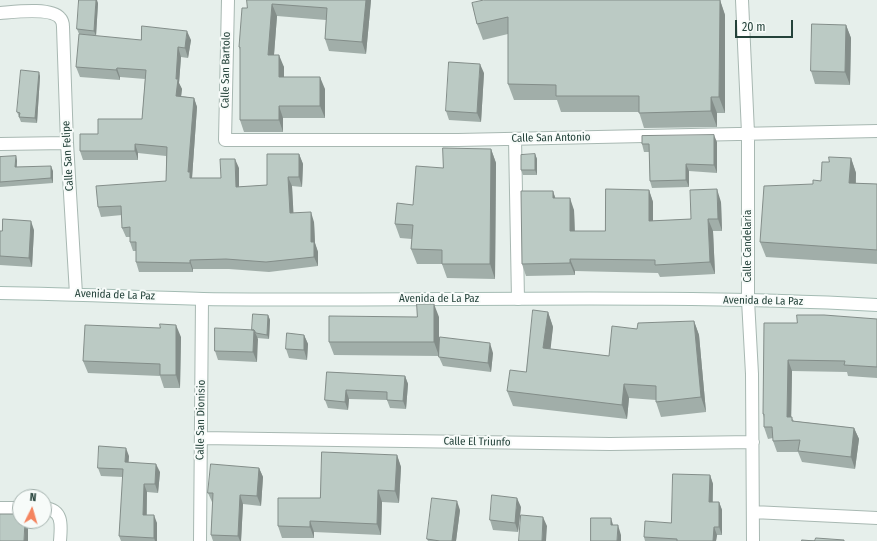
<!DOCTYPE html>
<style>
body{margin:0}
#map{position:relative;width:877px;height:541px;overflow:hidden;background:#e6efeb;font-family:"Fira Sans Condensed",sans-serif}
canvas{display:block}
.north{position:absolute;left:12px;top:489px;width:40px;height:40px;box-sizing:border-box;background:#f7fbf9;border:1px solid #a3b1ad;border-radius:50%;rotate:5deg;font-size:11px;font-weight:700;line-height:16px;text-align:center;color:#24423a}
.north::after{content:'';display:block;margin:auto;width:14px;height:18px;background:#f4845f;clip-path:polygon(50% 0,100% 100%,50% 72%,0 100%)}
.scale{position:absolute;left:735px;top:20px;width:58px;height:18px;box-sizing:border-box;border:2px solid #24423a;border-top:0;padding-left:5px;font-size:12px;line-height:14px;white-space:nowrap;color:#24423a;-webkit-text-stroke:3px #f7fbf9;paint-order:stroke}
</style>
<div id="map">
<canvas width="877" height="541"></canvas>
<div class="north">N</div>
<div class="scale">20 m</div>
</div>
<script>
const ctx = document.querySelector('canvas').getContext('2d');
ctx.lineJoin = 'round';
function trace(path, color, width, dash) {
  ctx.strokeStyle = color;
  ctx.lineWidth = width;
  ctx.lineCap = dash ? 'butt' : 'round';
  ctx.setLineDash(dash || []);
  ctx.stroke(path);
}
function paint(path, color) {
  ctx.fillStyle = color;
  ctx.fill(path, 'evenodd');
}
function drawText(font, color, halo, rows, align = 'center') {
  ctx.font = font + ' "Fira Sans Condensed",sans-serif';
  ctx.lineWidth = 4;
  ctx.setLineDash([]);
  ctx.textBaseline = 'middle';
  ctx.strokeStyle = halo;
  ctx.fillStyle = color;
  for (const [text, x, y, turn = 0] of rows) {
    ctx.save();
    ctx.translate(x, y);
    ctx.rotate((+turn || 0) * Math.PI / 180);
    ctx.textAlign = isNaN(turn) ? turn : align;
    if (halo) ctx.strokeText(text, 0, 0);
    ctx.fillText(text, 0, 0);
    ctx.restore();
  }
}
const street = new Path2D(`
 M228 0 225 140H458L877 131
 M742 0 748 133V300L752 374 753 541
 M0 13C14 12 51 7 60 18 62 20 63 24 63 27L67 143 76 294
 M515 139 518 299
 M0 144 67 143
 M201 438 610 444 753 442
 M0 508H20
 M44 508C64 510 61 526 60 541
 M753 512 877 518
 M200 541 202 299`);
const secondary = new Path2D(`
 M0 293C68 294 135 297 203 299 427 302 652 293 877 305`);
trace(street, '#a8b8b2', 14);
trace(secondary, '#a4bbb3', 14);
trace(street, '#fff', 12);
trace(secondary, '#fff', 12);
paint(new Path2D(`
 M247 0H371L366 54 329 51 325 39 326 20 277 16 274 55 284 67V77L325 89V118H283V132H244L240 120V50L239 47 247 8Z
 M720 0 725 15V113H717V127L644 128 639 112H561L557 100H514L508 84V34L483 40 477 24 472 3Z
 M98 3 96 36 79 34 77 29Z
 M846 25 851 38 850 85 815 84 811 71Z
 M141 40H191L188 58 181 57 179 83 182 89 181 96 194 98 197 107 192 178H221L239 168V187L267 185 299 154 303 164 302 187 292 186 293 213 314 222 315 243 318 252V266L269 272 229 269H193V272H139L136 262V251H133L130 242V237H126L122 228V215L101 217 98 207 166 181V156L138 153V160H83L80 151 98 134 142 119 145 79 120 77V80L80 77 76 67Z
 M484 73 481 122 449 120 446 111Z
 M40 76 37 123 21 122 17 112Z
 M717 142V173L689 171V187L652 188 650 181 649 152H644L642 144Z
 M491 149 496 163 495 279 447 278 442 264H417L411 249 412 239 400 238 395 224 413 205 443 168Z
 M535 154 537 159V175H523L521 170Z
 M16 156 17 161V167L53 171V183L0 187V157Z
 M851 158 856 173V183L877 184V264L766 257 760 242 813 184 821 181 829 162Z
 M649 190 653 202V221L691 219 721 202 722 231H713L715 274 660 277 658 273 575 271V275L526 276 522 264 553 191 555 198 574 210 575 231H605Z
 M34 230 32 267 0 265V231Z
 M548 312 553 327 550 349 609 356 637 329 694 321 699 335 706 412 661 417 656 402V400L629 398 627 419 513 406 507 391 526 372Z
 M268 315 270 320 269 339 257 338V362L218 360 215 351 252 330Z
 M439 317V356L334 355 329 342Z
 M877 319V378L848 376 847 372 792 371 791 417 794 421 854 428 859 439 855 469 802 462 798 452H777L773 441V438L768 439 764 427V418L763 414 797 323Z
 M304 335 308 344 307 360 289 358 286 349Z
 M181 337 180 388H164L160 376 88 373 83 361Z
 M493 353 491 372 443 366 439 357Z
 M327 372 405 376 408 384 406 409 390 408 387 400 349 399 348 410 328 408 325 400Z
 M397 455 401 467 399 503 382 502 381 535 314 532V538H282L278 526 320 498Z
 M129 456 128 463 160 472 158 493 147 492V515L157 523V541H121L119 536 123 477 101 476 98 468Z
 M259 468 263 477 261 506 243 504 241 541H213L211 535 213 502H212L208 493Z
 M710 475 713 484V502H719L722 510V535H717L716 541H645L644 537 671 523Z
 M521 507 518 532 493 530 490 520Z
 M460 510 456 541H428L427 539Z`), '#a1aea9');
paint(new Path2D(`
 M96 0H97L98 3 96 36 94 31Z
 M366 0H371L366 54 362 42Z
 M720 0 725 15V113L719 97Z
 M272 4 277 16 273 67 268 55Z
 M846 25 851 38 850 85 845 72Z
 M187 31 191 40 188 58 185 48Z
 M178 47 181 57 179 83 182 89 180 105 176 96V79Z
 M279 55 284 67V89L279 77Z
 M480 64 484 73 481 122 477 113Z
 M117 68 120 77V80L116 70Z
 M39 72 40 76 37 123 35 118Z
 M320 77 325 89V118L320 106Z
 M711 97 717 113V127L711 111Z
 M194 98 197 107 192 178H190L188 172Z
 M279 106 283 118V132L279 120Z
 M714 135 717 142V173L714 165Z
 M135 144 138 153V160L135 151Z
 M491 149 496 163 495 279 490 264Z
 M299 154 303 164 302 187 299 177Z
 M535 154 537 159V175L535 170Z
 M16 156 17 161 16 171 15 167Z
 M851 158 856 173 855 197 849 183Z
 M235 159 239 168V196L236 187Z
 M686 164 689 171V187L686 180Z
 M51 166 53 171V183L51 178Z
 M288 177 292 186 294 222 290 213Z
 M717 189 721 202 722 231 718 219Z
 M649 190 653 202V233L649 221Z
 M553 191 557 203 553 198Z
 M570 198 574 210 575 243 570 231Z
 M311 212 314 222 315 243 318 252V266L314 257 311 242Z
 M708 219 713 231 715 274 710 262Z
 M31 221 34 230 32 267 29 258Z
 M570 259 575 271V275L570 263Z
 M190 260 193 269V272L190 263Z
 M434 304 439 317V356L434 342Z
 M548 312 553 327 549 363 543 348Z
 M268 315 270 320 269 339 267 335Z
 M694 321 699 335 706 412 701 397Z
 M176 325 181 337 180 388 176 375Z
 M254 330 258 339 257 362 253 352Z
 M304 335 308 344 307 360 304 350Z
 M490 343 493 353 491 372 488 363Z
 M788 360 792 371 791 428 787 417Z
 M405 376 408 384 406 409 403 401Z
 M624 384 629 398 627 419 622 405Z
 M346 390 349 399 348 410 345 402Z
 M854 428 859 439 855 469 851 457Z
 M126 448 129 456 128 471 125 462Z
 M397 455 401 467 399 503 395 491Z
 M156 464 160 472 158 493 155 484Z
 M259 468 263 477 261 506 257 496Z
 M710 475 713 484 712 510 709 502Z
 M144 484 147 492 146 523 143 515Z
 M378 490 382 502 381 535 377 524Z
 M240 495 243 504 241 541H240L238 536Z
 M517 498 521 507 518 532 515 523Z
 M457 501 460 510 456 541H452Z
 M719 502 722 510V535L719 527Z
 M154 515 157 523V541H155L154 538Z
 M543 517 547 526 546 541H542Z
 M611 518 614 528 611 525Z
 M25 521H28V541H24Z
 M310 521 314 532V538L310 527Z
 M618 525 621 535V541H617Z
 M714 527 717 535 716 541H713Z`), '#838d89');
const building = new Path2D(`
 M79 0H96L94 31 77 29Z
 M247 0H366L362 42 325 39 327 8 272 4 268 55H279V77H320V106H279V120H240V47H239L242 8H247Z
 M484 0H720L719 97H711V111L639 113V96H556V85L508 84V17L477 24 472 3Z
 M812 24 846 25 845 72 811 71Z
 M142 26 187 31 185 48 178 47 176 79H178L176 96 194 98 188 172H190V178H221L220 159H235L236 187 267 185V154H299V177H288L290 213 311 212V242H314V257L266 262 226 259 190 260V263L136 262V242H130V227L122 228 121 206 98 207 96 186 166 181 167 147 135 144V151H80V134H98V119H142L146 70 117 68 116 70 76 67 79 34 141 40Z
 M449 62 480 64 477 113 446 111Z
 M21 70 39 72 35 118 19 117 20 113 17 112Z
 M714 135V165L686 164V180L650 181 649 144H642V136Z
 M443 148 491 149 490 264H442V250L411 249 413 225 395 224 397 203 413 205 416 166 443 168Z
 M535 154V170H521V155Z
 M16 156 15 167 51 166V178L0 182V157Z
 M829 157 851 158 849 183 877 184V250L760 242 764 186 813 184V180L821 181 822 162H829Z
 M606 189 649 190V221L691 219 690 190 717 189 718 219H708L710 262 655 265V260L570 259V263L522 264 521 191H553V198H570V231H605Z
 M3 219 31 221 29 258 0 256V231H2Z
 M417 304H434V342H329V316L417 317Z
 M533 310 548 312 543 348 609 356 612 326 637 329 638 323 694 321 701 397 656 402V386L624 384 622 405 507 391 510 370 526 372Z
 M253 314 268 315 267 335 256 333 254 330H252Z
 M797 315H824L877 319V367L844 365 845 361 788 360 787 417H792V421L854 428 851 457 798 451 800 440 773 441 772 427H764V414H763L764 323H797Z
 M160 324 176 325V375H160V364L83 361 85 325 160 328Z
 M215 328 254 330 253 352 215 351Z
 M287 333 304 335V350L286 349Z
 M440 337 490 343 488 363 439 357Z
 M327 372 405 376 403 401 387 400V392L346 390 345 402 325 400Z
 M99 446 126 448 125 462 156 464 155 484H144L143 515H154V538L119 536 123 469 98 468Z
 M322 452 397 455 395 491 378 490 377 524 310 521V527L278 526V498H320Z
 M211 464 259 468 257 496 240 495 238 536 211 535 213 493H208Z
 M673 474 710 475 709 502H719V527H714L713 541H677V539L644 537 645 521 671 523Z
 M492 495 517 498 515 523 490 520Z
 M432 498 457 501 452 541H440L427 539Z
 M0 514H20V521H25L24 541H0Z
 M521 515 543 517 542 541H519Z
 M591 518H611V525H618L617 541H591Z
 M816 538 844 540V541H815Z
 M802 540 815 541H802Z`);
paint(building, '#bbcac4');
trace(building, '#838d89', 1);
drawText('11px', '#24423a', '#f7fbf9', [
 ["Calle San Bartolo",226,70,-89],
 ["Calle San Antonio",551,138,-1],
 ["Calle San Felipe",68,156,-93],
 ["Calle Candelaria",748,246,-90],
 ["Avenida de La Paz",115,295,2],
 ["Avenida de La Paz",439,299],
 ["Avenida de La Paz",763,301,1],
 ["Calle San Dionisio",201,420,-89],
 ["Calle El Triunfo",477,442,1]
]);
</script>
